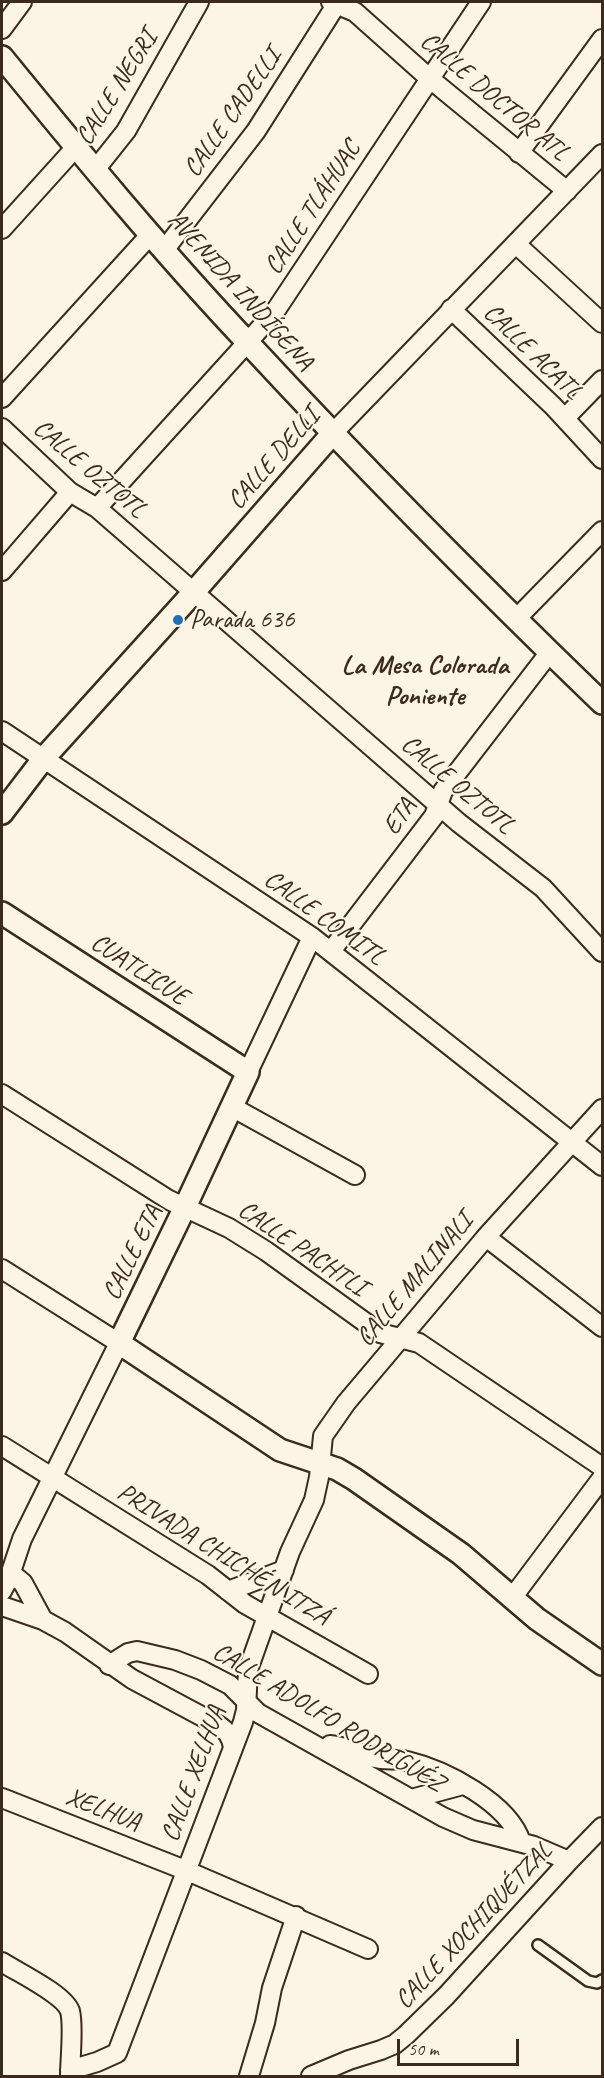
<!DOCTYPE html>
<meta charset="utf-8">
<style>
body{margin:0}
#map{position:relative;width:604px;height:2078px;overflow:hidden;background:#fcf5e5;font-family:Caveat,sans-serif}
canvas{display:block}
.frame{position:absolute;inset:0;border:3px solid #3b2a1e;pointer-events:none}
.scale{position:absolute;left:397px;top:2039px;width:122px;height:27px;box-sizing:border-box;border:3px solid #3b2a1e;border-top:0;padding-left:8px;font-size:18px;line-height:21px;white-space:nowrap;color:#3b2a1e;-webkit-text-stroke:4px #fcf5e5;paint-order:stroke}
</style>
<div id="map">
<canvas width="604" height="2078"></canvas>
<div class="frame"></div>
<div class="scale">50 m</div>
</div>
<script>
const ctx = document.querySelector('canvas').getContext('2d');
ctx.lineJoin = 'round';
function trace(path, color, width, dash) {
  ctx.strokeStyle = color;
  ctx.lineWidth = width;
  ctx.lineCap = dash ? 'butt' : 'round';
  ctx.setLineDash(dash || []);
  ctx.stroke(path);
}
function drawText(font, color, halo, rows, align = 'center') {
  ctx.font = font + ' Caveat,sans-serif';
  ctx.lineWidth = 4.5;
  ctx.setLineDash([]);
  ctx.textBaseline = 'middle';
  ctx.strokeStyle = halo;
  ctx.fillStyle = color;
  for (const [text, x, y, turn = 0] of rows) {
    ctx.save();
    ctx.translate(x, y);
    ctx.rotate((+turn || 0) * Math.PI / 180);
    ctx.textAlign = isNaN(turn) ? turn : align;
    if (halo) ctx.strokeText(text, 0, 0);
    ctx.fillText(text, 0, 0);
    ctx.restore();
  }
}
const service = new Path2D(`
 M538 1945 588 1981 597 1983 602 1980`);
const minor = new Path2D(`
 M331 2 355 12 429 78 567 191
 M2 29 22 2
 M519 153 602 39
 M95 170 126 131 199 2
 M2 229 76 147
 M516 244 602 323
 M165 249 256 131 338 2
 M451 309 553 406 602 459
 M2 398 151 234
 M565 418 602 380
 M2 428 70 492 97 508 459 823 543 888 602 952
 M333 433 602 154
 M97 508 274 313 481 2
 M2 571 70 492
 M516 619 602 531
 M2 731 312 937 602 1166
 M331 951 434 816 443 791 550 652
 M248 1072 312 937
 M2 1094 169 1200 229 1228 266 1251 380 1333 419 1343 602 1467
 M232 1107 355 1175
 M486 1237 602 1327
 M2 1269 119 1343 22 1539 9 1578 2 1591
 M2 1446 208 1575 245 1604 368 1674
 M11 1573 23 1583 43 1620
 M228 1591 284 1570
 M512 1598 602 1478
 M2 1606 43 1620 65 1632 132 1679 218 1725C227 1731 231 1736 233 1747
 M109 1665 128 1653 137 1651 175 1660 201 1670 230 1685 258 1713 443 1817 473 1830 534 1846 569 1861
 M330 1745C346 1746 360 1754 375 1758 385 1761 396 1758 407 1761 445 1770 509 1803 521 1842
 M2 1798 185 1870 368 1949
 M411 1799 463 1785
 M2 1962C17 1972 64 1994 70 2011 74 2026 70 2059 70 2076
 M70 2070 97 2062 117 2053 243 1722 246 1710 248 1670 290 1552 314 1500 319 1477 323 1436 346 1403 486 1237 602 1109
 M249 2076 265 2023 272 1988 296 1916
 M311 2076 349 2060 381 2050 395 2044 406 2035 446 1996 569 1861 602 1827`);
const tertiary = new Path2D(`
 M2 57C82 155 163 253 250 345 364 468 482 587 602 703
 M2 813 44 758 193 593 333 433
 M2 913 248 1072 185 1207 119 1343 280 1450 337 1469 354 1479 461 1554 537 1619 602 1664`);
trace(service, '#3b2a1e', 14);
trace(minor, '#3b2a1e', 22);
trace(tertiary, '#3b2a1e', 26);
trace(service, '#fcf5e5', 9);
trace(minor, '#fcf5e5', 18);
trace(tertiary, '#fcf5e5', 21);
for (const [x, y, r, color] of [
 [178,620,6,"#1f6fb2"]
]) {
  const dot = new Path2D();
  dot.arc(x, y, r, 0, 2 * Math.PI);
  ctx.fillStyle = color;
  ctx.fill(dot);
  trace(dot, '#fcf5e5', 2);
}
drawText('26px', '#3b2a1e', '#fcf5e5', [
 ["CALLE NEGRI",117,88,-58],
 ["CALLE DOCTOR ATL",494,97,40],
 ["CALLE CADELLI",233,113,-55],
 ["CALLE TLÁHUAC",313,208,-57],
 ["AVENIDA INDÍGENA",240,291,48],
 ["CALLE ACATL",532,352,44],
 ["CALLE DELLI",274,459,-49],
 ["CALLE OZTOTL",89,469,40],
 ["CALLE OZTOTL",457,785,40],
 ["ETA",400,817,-56],
 ["CALLE COMITL",324,918,36],
 ["CUATLICUE",139,970,33],
 ["CALLE PACHTLI",302,1249,34],
 ["CALLE ETA",133,1253,-64],
 ["CALLE MALINALI",415,1280,-50],
 ["PRIVADA CHICHÉN ITZÁ",223,1555,32],
 ["CALLE ADOLFO RODRIGUÉZ",328,1718,31],
 ["CALLE XELHUA",194,1774,-70],
 ["XELHUA",103,1810,21],
 ["CALLE XOCHIQUÉTZAL",474,1926,-47]
]);
drawText('26px', '#3b2a1e', '#fcf5e5', [
 ["Parada 636",190,620]
], 'left');
drawText('bold 27px', '#3b2a1e', '#fcf5e5', [
 ["La Mesa Colorada",425,666],
 ["Poniente",425,697]
]);
</script>
